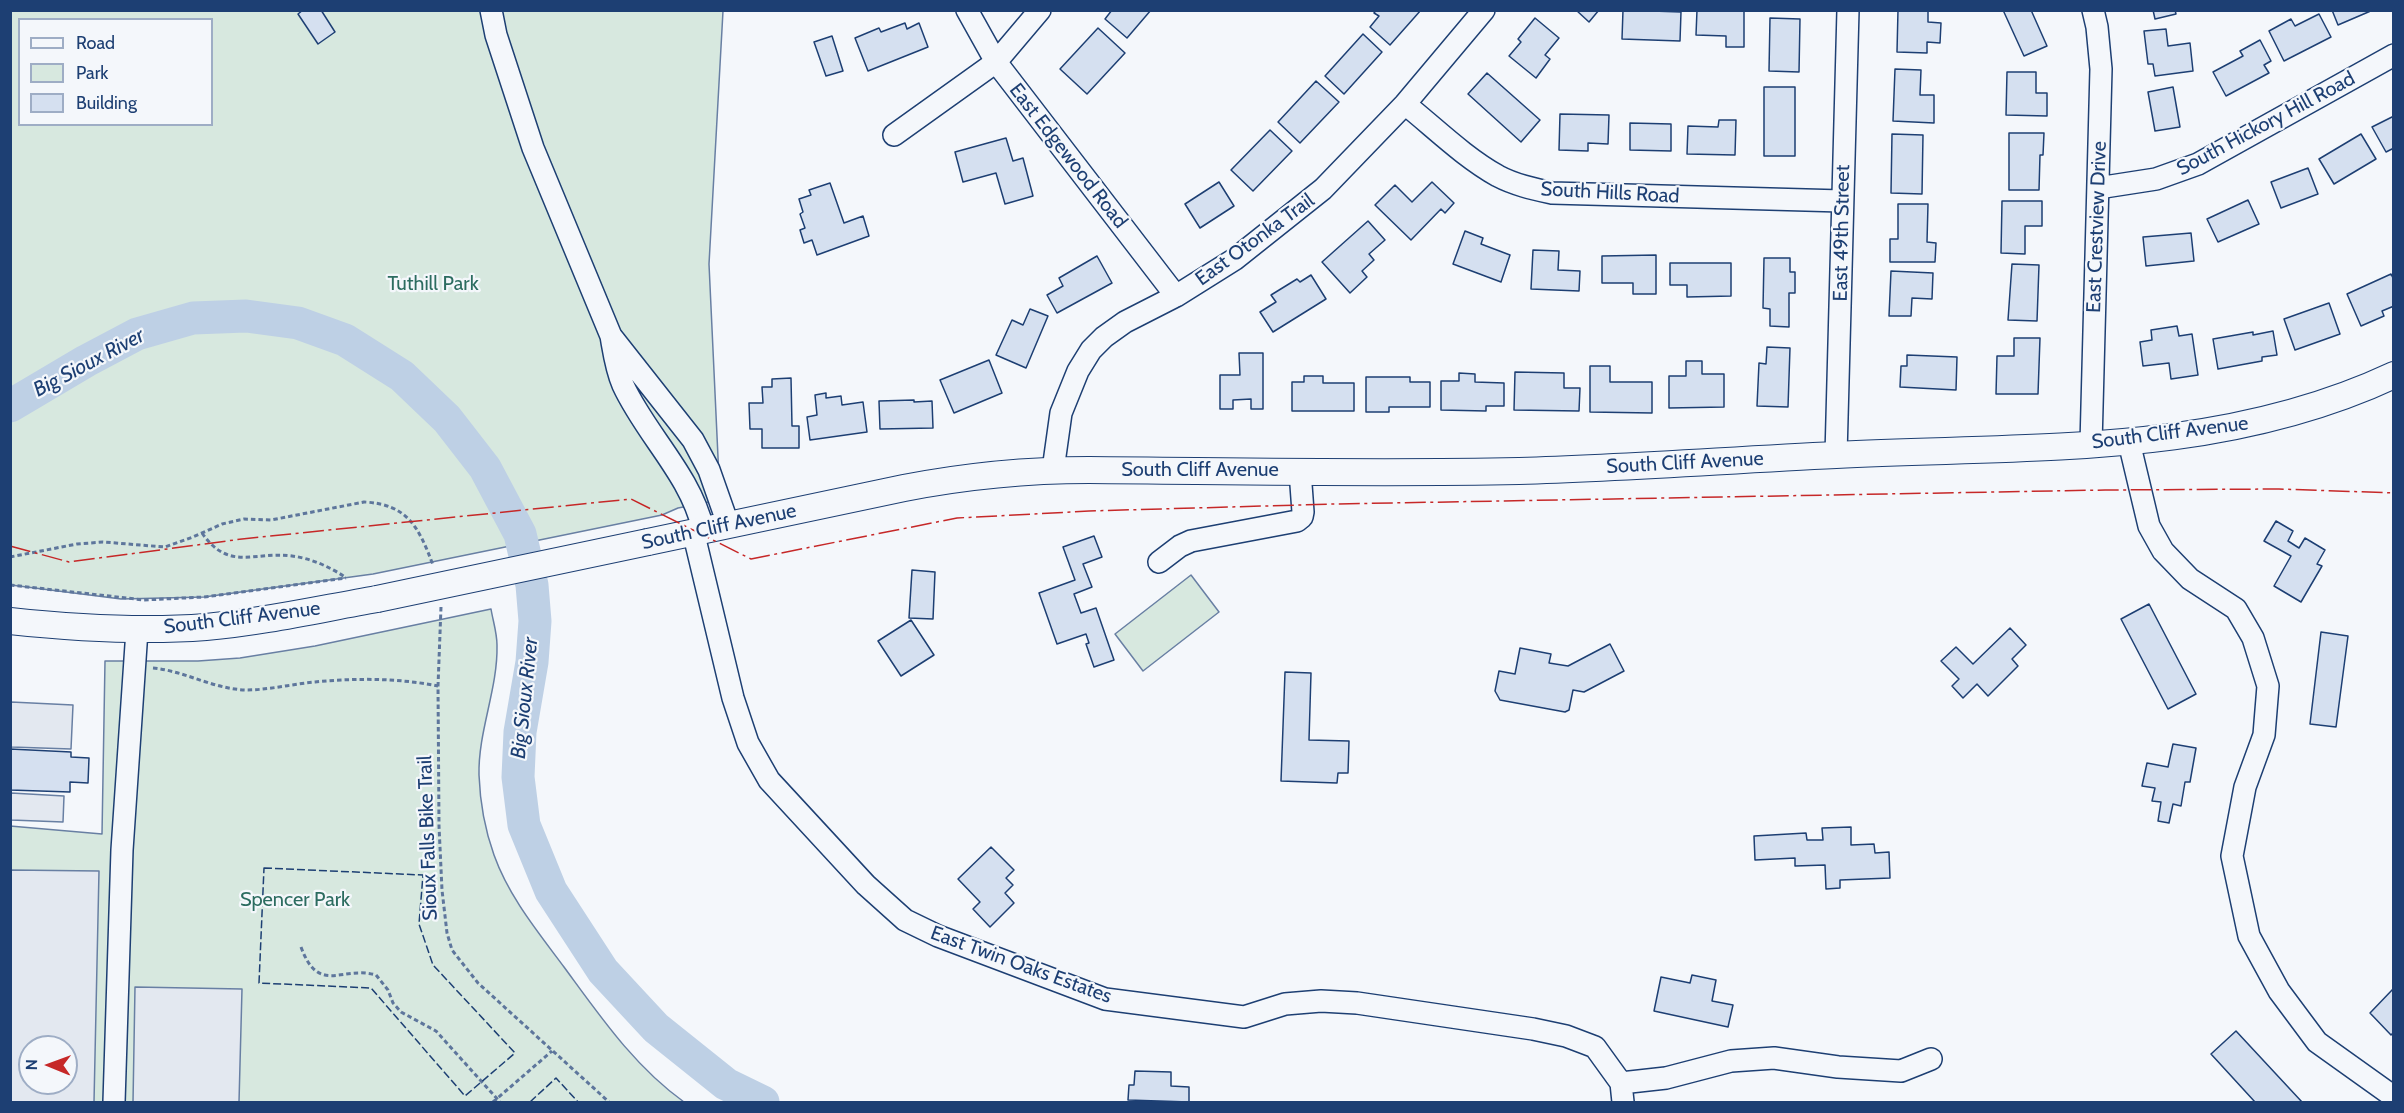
<!DOCTYPE html>
<style>
body{margin:0}
#map{position:relative;width:2404px;height:1113px;overflow:hidden;background:#f4f7fb;font-family:Cabin,sans-serif}
canvas{display:block}
.frame{position:absolute;inset:0;border:12px solid #1d3f73;pointer-events:none}
.legend{position:absolute;left:18px;top:18px;width:195px;height:108px;box-sizing:border-box;background:#f4f7fb;border:2px solid #9eadc5;margin:0;padding:8px 10px;list-style:none;font-size:18px;color:#1d3f73}
.legend li{display:flex;align-items:center;gap:12px;height:30px}
.legend b{width:30px;border:2px solid #9eadc5}
.north{position:absolute;left:18px;top:1035px;width:60px;height:60px;box-sizing:border-box;background:#f4f7fb;border:2px solid #9eadc5;border-radius:50%;rotate:271deg;font-size:16px;font-weight:700;line-height:24px;text-align:center;color:#1d3f73}
.north::after{content:'';display:block;margin:auto;width:21px;height:27px;background:#c62828;clip-path:polygon(50% 0,100% 100%,50% 72%,0 100%)}
</style>
<div id="map">
<canvas width="2404" height="1113"></canvas>
<div class="frame"></div>
<ul class="legend">
<li><b style="height:8px;background:#f4f7fb"></b>Road</li>
<li><b style="height:16px;background:#d7e8df"></b>Park</li>
<li><b style="height:16px;background:#d5e0f0"></b>Building</li>
</ul>
<div class="north">N</div>
</div>
<script>
const ctx = document.querySelector('canvas').getContext('2d');
ctx.lineJoin = 'round';
function paint(path, color) {
  ctx.fillStyle = color;
  ctx.fill(path, 'evenodd');
}
function trace(path, color, width, dash) {
  ctx.strokeStyle = color;
  ctx.lineWidth = width;
  ctx.lineCap = dash ? 'butt' : 'round';
  ctx.setLineDash(dash || []);
  ctx.stroke(path);
}
function drawText(font, color, halo, rows, align = 'center') {
  ctx.font = font + ' Cabin,sans-serif';
  ctx.lineWidth = 4.5;
  ctx.setLineDash([]);
  ctx.textBaseline = 'middle';
  ctx.strokeStyle = halo;
  ctx.fillStyle = color;
  for (const [text, x, y, turn = 0] of rows) {
    ctx.save();
    ctx.translate(x, y);
    ctx.rotate((+turn || 0) * Math.PI / 180);
    ctx.textAlign = isNaN(turn) ? turn : align;
    if (halo) ctx.strokeText(text, 0, 0);
    ctx.fillText(text, 0, 0);
    ctx.restore();
  }
}
const green = new Path2D(`
 M11 11H723L709 264 720 500 678 508 662 515 373 574 204 597 121 599 11 585ZM20 20H212V124H20Z
 M1191 575 1219 612 1143 671 1115 634Z
 M491 609C493 621 497 633 497 645 498 689 478 731 479 775 480 802 485 830 494 855 509 897 538 932 564 967 600 1016 634 1066 684 1102H11L10 826 102 834 105 661H198L240 658 315 646ZM30 1047H66V1083H30Z`);
paint(green, '#d7e8df');
trace(green, '#687fa3', 1.5);
const parking = new Path2D(`
 M11 702 73 705 71 749 11 747Z
 M11 793 64 796 63 822 11 820Z
 M11 870 99 871 94 1102H11ZM30 1047H66V1083H30Z
 M135 987 242 989 239 1102H133Z`);
paint(parking, '#e3e8f0');
trace(parking, '#687fa3', 1.5);
trace(new Path2D(`
 M10 406 86 361 137 334 193 318 246 316 298 323 345 340 402 376 447 419 485 468 520 534 532 585 535 621 532 662 520 732 518 777 524 825 551 891 603 971 656 1028 726 1084 763 1102`), '#bed0e5', 33);
const building = new Path2D(`
 M303 10H321L335 32 318 44 298 14Z
 M1112 10H1151L1127 38 1105 19Z
 M1376 10H1421L1390 45 1370 27 1379 16 1374 13Z
 M1576 10H1599L1589 22Z
 M1623 10 1681 12 1680 41 1622 39Z
 M1697 10 1744 11V47H1726V36L1696 35Z
 M1898 10H1928V22L1941 23 1940 43 1927 42V53L1897 52Z
 M2003 10H2031L2047 46 2024 56Z
 M2153 10H2175L2176 14 2155 19Z
 M2332 10H2373L2338 25Z
 M2319 14 2331 37 2284 61 2269 31 2291 19 2295 26Z
 M1535 18 1559 38 1545 55 1550 59 1536 78 1509 56 1521 42 1518 39Z
 M1770 18 1800 19 1799 72 1769 71Z
 M905 23 907 29 919 23 928 47 868 71 855 38 879 28 881 32Z
 M1098 28 1125 53 1087 94 1060 69Z
 M2166 29 2168 46 2190 43 2193 71 2155 76 2153 64H2148L2144 31Z
 M1363 34 1382 52 1344 94 1325 76Z
 M832 36 843 71 826 76 814 42Z
 M2260 40 2271 61 2264 65 2269 73 2226 96 2213 72 2243 56 2240 51Z
 M1895 69 1921 70 1920 95H1934V123L1893 121Z
 M2007 72H2036V93H2047V116L2006 115Z
 M1487 73 1540 120 1521 142 1468 94Z
 M1316 81 1339 102 1300 143 1278 122Z
 M1764 87H1795V156H1764Z
 M2173 87 2180 127 2155 131 2148 92Z
 M1560 114 1609 115 1608 144 1588 143V151L1559 150Z
 M2394 116V148L2386 152 2372 127Z
 M1719 120H1736L1735 155 1687 154 1688 126 1718 127Z
 M1630 123 1671 124V151L1630 150Z
 M1270 130 1292 151 1253 191 1231 170Z
 M2009 133H2044L2043 155H2040L2039 190H2009Z
 M1892 134 1923 135 1922 194 1891 193Z
 M2361 134 2376 159 2334 184 2319 159Z
 M1006 138 1013 161 1023 158 1033 196 1005 204 996 173 963 182 955 152Z
 M2308 168 2318 194 2281 208 2271 182Z
 M1219 182 1234 206 1200 228 1185 204Z
 M1432 182 1454 203 1445 213 1441 209 1411 240 1375 205 1395 185 1412 202Z
 M830 183 844 223 863 216 869 236 817 255 812 240 804 243 800 230 805 228 800 214 803 212 799 199 811 195 809 190Z
 M2248 200 2259 224 2218 242 2207 219Z
 M2002 201H2042V226H2025V254L2001 253Z
 M1898 204H1928L1927 242 1936 243 1935 262H1890V239H1898Z
 M1368 221 1385 240 1369 254 1374 260 1362 271 1367 277 1350 293 1322 262Z
 M1465 231 1483 238 1481 244 1510 255 1501 282 1453 264Z
 M2191 233 2194 261 2146 266 2143 237Z
 M1533 250 1559 251 1558 270 1580 271 1579 291 1531 289Z
 M1656 255V294H1633V283H1602V256Z
 M1097 256 1112 283 1057 313 1047 295 1063 286 1059 278Z
 M1764 258H1790V272H1795V293H1789V327L1770 326V309L1763 308Z
 M1670 263H1731V296L1687 297V285H1670Z
 M2012 264 2039 265 2037 321 2008 320Z
 M1891 271 1933 273 1932 299 1912 298 1911 316H1889Z
 M2391 274 2394 280V306L2382 311 2384 316 2361 326 2347 294Z
 M1311 275 1326 299 1273 332 1260 312 1276 302 1271 295 1297 279 1300 282Z
 M2329 303 2340 334 2295 350 2284 319Z
 M1030 309 1048 316 1026 368 996 355 1012 320 1023 325Z
 M2177 326 2179 336 2192 334 2198 375 2171 379 2169 363 2143 366 2140 342 2152 340 2151 330Z
 M2273 331 2277 355 2262 357V361L2218 369 2213 339 2253 332V335Z
 M2014 338H2040L2038 394H1996L1997 356H2014Z
 M1767 347 1790 348 1788 407 1757 406 1759 363 1766 364Z
 M1239 353H1263V409H1251V399L1233 400V409H1220V375H1240Z
 M1907 355 1957 357 1956 390 1900 387 1901 366H1907Z
 M989 360 1002 393 954 413 940 380Z
 M1686 361H1702V374H1724V407L1669 408V376H1686Z
 M1590 366H1610V382H1652V413L1590 412Z
 M1515 372 1564 373V388H1580L1579 411 1514 410Z
 M1459 373 1475 374V382L1504 383V406H1486V411L1441 410V381H1459Z
 M1304 376H1323V383H1354V411H1292V382H1304Z
 M1366 377H1410V382H1430V407H1389V412H1366Z
 M791 378 792 426H799V448H762V429H750L749 403H763L762 387H772V379Z
 M826 393V398L841 396 842 405 863 402 867 432 810 440 807 417 817 415 815 395Z
 M914 400V402L932 401 933 428 880 429 879 401Z
 M2276 521 2293 531 2288 541 2299 548 2305 538 2325 550 2317 564 2322 566 2301 602 2274 586 2291 556 2264 541Z
 M1094 536 1102 557 1083 564 1092 587 1074 594 1081 613 1096 608 1114 660 1094 667 1086 644 1089 643 1086 634 1057 644 1039 593 1075 580 1063 547Z
 M912 570 935 572 933 619 909 618Z
 M2149 604 2196 694 2168 709 2121 619Z
 M911 620 934 655 901 676 878 641Z
 M2010 628 2026 645 2012 659 2018 666 1988 696 1977 684 1963 698 1952 686 1959 679 1941 661 1956 647 1973 664Z
 M2321 632 2348 636 2336 727 2310 724Z
 M1610 644 1624 671 1584 692 1573 690 1569 710 1565 712 1500 700 1495 691 1499 671 1515 674 1520 648 1551 654 1549 663 1568 666Z
 M1285 672 1311 673 1309 740 1349 741 1348 773H1338L1337 783 1281 781Z
 M2173 744 2196 748 2190 782H2185L2181 806 2173 804 2169 823 2158 821 2161 802 2152 801 2155 788 2142 786 2147 763 2168 767Z
 M10 749 71 752V757L89 758 88 783 70 782V792L10 790Z
 M1851 827V845L1874 844 1875 853 1889 852 1890 878 1840 880V888L1826 889 1825 865 1795 866V858L1755 860 1754 836 1806 833 1807 840H1823L1822 828Z
 M991 847 1014 870 1006 878 1013 885 1005 893 1014 903 990 927 973 909 980 902 958 879Z
 M1692 975 1716 980 1712 1001 1733 1005 1728 1027 1654 1011 1661 977 1690 983Z
 M2393 989 2394 1032 2391 1035 2370 1013Z
 M2236 1031 2302 1102H2255L2211 1054Z
 M1135 1071 1171 1072V1086L1189 1087V1102L1128 1100 1129 1085H1134Z`);
paint(building, '#d5e0f0');
trace(building, '#1d3f73', 1.5);
const minor = new Path2D(`
 M491 10 496 35 533 148 611 336C614 353 616 369 623 385 646 435 690 474 703 529
 M967 10 996 62 1176 296
 M1405 104C1435 128 1464 157 1498 176 1515 185 1534 189 1552 193L1842 201
 M894 135 996 62 1040 10
 M2098 188 2156 179 2198 164 2394 55
 M611 336 693 440 709 470 728 524
 M2129 442 2149 526 2163 551 2190 579 2236 609 2253 638 2268 686 2264 735 2245 787 2232 856 2249 936 2279 991 2317 1042 2394 1097
 M2091 444 2101 69 2097 27 2093 10
 M1836 455 1848 10
 M1053 470 1061 413 1078 371 1091 350 1104 337 1125 322 1176 296 1235 259 1323 189 1405 104 1484 10
 M693 531 733 698 748 743 769 780 866 885 905 920 938 936 1105 999 1244 1017 1285 1004 1321 1001 1357 1003 1533 1029 1566 1036 1595 1047 1621 1083 1623 1102
 M1159 562 1180 546 1191 541 1297 521 1302 517 1303 512 1300 471
 M1621 1083 1666 1078 1731 1061 1774 1058 1838 1067 1901 1071 1931 1059
 M114 1102 122 850 137 630`);
const major = new Path2D(`
 M648 542 904 488C966 476 1027 470 1089 470 1232 471 1376 474 1519 471 1625 468 1730 460 1836 455 2025 445 2217 458 2394 375
 M10 621C76 628 141 632 206 627 263 622 320 609 377 599`);
trace(minor, '#1d3f73', 24);
trace(major, '#1d3f73', 28);
trace(new Path2D(`
 M202 533C229 572 254 551 292 556 310 558 330 567 345 577
 M10 557 77 544 103 542 165 547 193 537 222 524 244 519 271 520 364 502C408 504 419 528 433 565
 M10 585 144 600 204 597 346 578
 M441 607 438 686 439 826 442 890 447 933 452 950 478 983 609 1102
 M153 668C185 671 213 689 246 690 269 690 292 684 315 682 355 678 398 678 438 686
 M301 947C319 996 342 965 376 975L388 990 393 1003 401 1012 436 1031 500 1102
 M493 1102 552 1051`), '#5e769c', 3, [4.5, 3]);
trace(minor, '#f4f7fb', 21);
trace(major, '#f4f7fb', 26);
const majorBridge = new Path2D(`
 M377 599 648 542`);
trace(majorBridge, '#1d3f73', 28, []);
trace(majorBridge, '#f4f7fb', 26);
trace(new Path2D(`
 M264 868 423 875 419 924 433 965 515 1053 465 1096 371 988 259 983Z
 M530 1102 556 1078 578 1102`), '#1d3f73', 1.5, [8, 3]);
trace(new Path2D(`
 M10 546 69 562 242 539 631 499 751 559 957 518 1089 511 1335 504 2105 490 2279 489 2394 493`), '#c62828', 1.5, [21, 4.5, 3, 4.5]);
drawText('20px', '#1d3f73', '#f4f7fb', [
 ["South Hickory Hill Road",2266,124,-28],
 ["East Edgewood Road",1068,156,52],
 ["South Hills Road",1610,193,3],
 ["East Crestview Drive",2097,227,-88],
 ["East 49th Street",1842,233,-89],
 ["East Otonka Trail",1255,240,-36],
 ["South Cliff Avenue",2170,433,-7],
 ["South Cliff Avenue",1685,463,-3],
 ["South Cliff Avenue",1200,470],
 ["South Cliff Avenue",719,527,-12],
 ["South Cliff Avenue",242,618,-7],
 ["Sioux Falls Bike Trail",428,838,-92],
 ["East Twin Oaks Estates",1021,965,20]
]);
drawText('20px', '#2c6c60', '#f4f7fb', [
 ["Tuthill Park",433,284],
 ["Spencer Park",295,900]
]);
drawText('italic 21px', '#1d3f73', '#f4f7fb', [
 ["Big Sioux River",89,363,-28],
 ["Big Sioux River",525,698,-84]
]);
</script>
